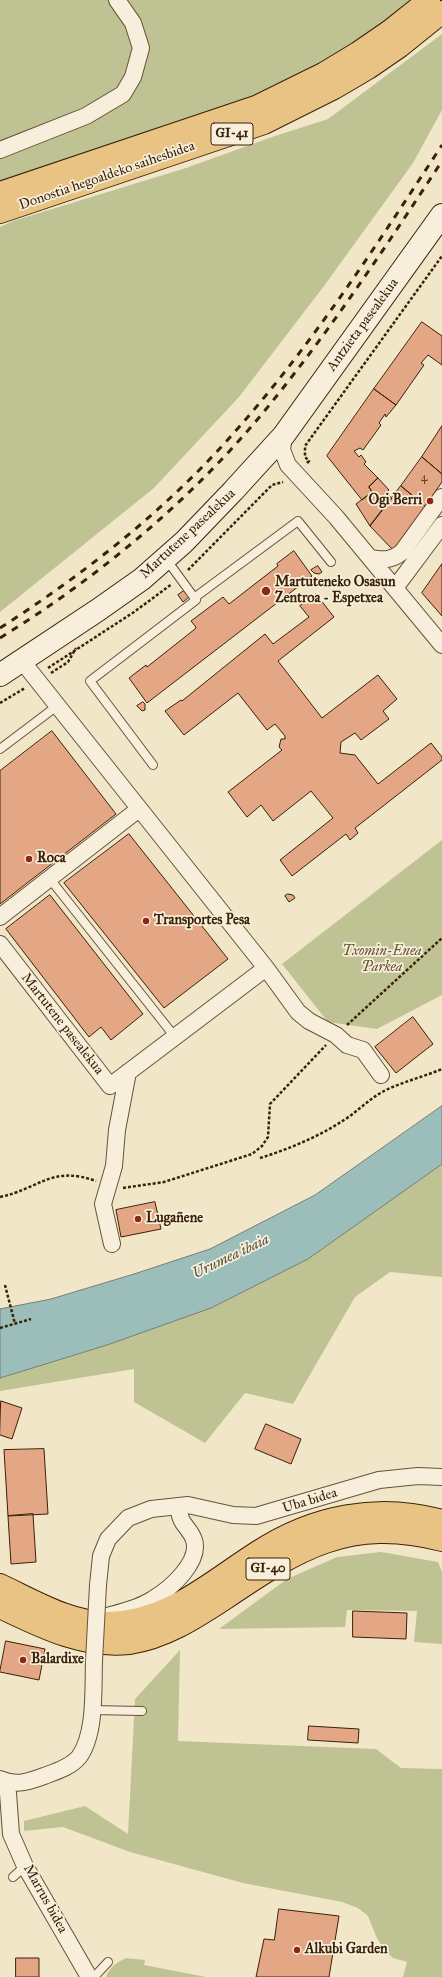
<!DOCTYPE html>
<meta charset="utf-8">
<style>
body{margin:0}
canvas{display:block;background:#f2e6c8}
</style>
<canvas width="442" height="1977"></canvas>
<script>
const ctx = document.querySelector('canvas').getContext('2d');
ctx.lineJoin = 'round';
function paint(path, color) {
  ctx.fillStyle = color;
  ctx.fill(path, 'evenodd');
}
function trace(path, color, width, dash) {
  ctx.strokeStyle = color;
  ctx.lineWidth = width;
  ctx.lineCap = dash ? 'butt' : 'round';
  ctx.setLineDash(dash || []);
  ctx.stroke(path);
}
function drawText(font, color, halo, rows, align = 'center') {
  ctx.font = font + ' "IM FELL Great Primer",serif';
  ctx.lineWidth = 3.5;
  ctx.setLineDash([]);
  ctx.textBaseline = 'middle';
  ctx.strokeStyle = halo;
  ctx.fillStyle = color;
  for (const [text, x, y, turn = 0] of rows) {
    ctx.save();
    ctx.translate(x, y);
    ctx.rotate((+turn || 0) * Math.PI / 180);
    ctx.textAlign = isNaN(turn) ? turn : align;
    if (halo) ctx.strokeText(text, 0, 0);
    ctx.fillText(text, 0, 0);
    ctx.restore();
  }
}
paint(new Path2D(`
 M0 0H415L379 29 269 93 0 183Z
 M442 34V110L413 163 324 286 239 397 154 488 0 612V227L13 221 186 168 272 137 328 119Z
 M442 840V995L377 1029 328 1022 282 964Z
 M442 1164V1277L390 1272 355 1297 293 1404 245 1393 205 1443 134 1402V1369L0 1391V1378L107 1345 308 1259Z
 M381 1552 438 1562 442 1572V1644L414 1642 417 1611 347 1610 345 1627 219 1629 287 1579 337 1557Z
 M180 1650 178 1741 376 1749 401 1768 442 1769V1977H403L407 1962 393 1958 384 1950 376 1936 368 1916 358 1908 342 1902 243 1883 130 1852 63 1827 24 1831V1821L85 1806 128 1834 135 1699Z
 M126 1958 145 1960 144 1965 206 1977H106C109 1967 118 1962 126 1958Z`), '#bfc393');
const water = new Path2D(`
 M442 1106V1164L308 1259 211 1308 107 1345 0 1378V1309L51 1299 134 1274 210 1249 315 1195Z`);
paint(water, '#9cbeba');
trace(water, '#757f72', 1);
const building = new Path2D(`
 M422 322 442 336V365L428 355 421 363 424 365 396 405 374 389Z
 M374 389 396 405 386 417 385 414 379 423 381 425 363 450 360 448 354 451 359 457 361 455 366 462 364 464 378 478 369 487 372 492 362 500 327 456Z
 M442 426V474L422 457Z
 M422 457 442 474V482L425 506 401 486Z
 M378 478 389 490 386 493 392 498 370 526 356 504 372 492 369 487Z
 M401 486 425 506 393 550 370 526Z
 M294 551 312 576 147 703 129 678 146 665 147 667 195 629 196 627 191 621 223 597 229 604 278 566 277 564Z
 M442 564V616L422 593Z
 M318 566 322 572 319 574 314 573 311 570Z
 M184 591 189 597 183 602 178 595Z
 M316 594 334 617 278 661 322 718 378 675 397 699 383 711 389 719 361 740 355 733 341 742 340 753 355 755 378 784 431 743 442 757V760L355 828 358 833 350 840 346 834 292 876 280 860 333 818 311 791 273 821 261 805 247 817 228 792 282 750 279 747 281 739H285V736L275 724 267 730 238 693 184 735 165 711 181 700 182 701 265 634 273 644 309 617 300 606Z
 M143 702 145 704V710L142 711 137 706Z
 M52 731 116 814 0 904V771Z
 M129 834 228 959 164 1008 64 883Z
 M288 894 293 895 295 898 289 902 285 896Z
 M50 895 143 1014 111 1040 101 1027 89 1037 6 929Z
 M413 1017 433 1044 396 1073 375 1047Z
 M155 1202 161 1229 121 1237 116 1210Z
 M1 1401 22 1408 12 1439 0 1435Z
 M266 1424 301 1439 291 1464 255 1449Z
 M44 1449 48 1514 8 1516 4 1450Z
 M33 1514 36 1562 11 1564 8 1516Z
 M353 1611 407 1613 406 1639 353 1637Z
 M6 1641 45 1649 39 1680 0 1672Z
 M309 1726 359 1729 358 1743 308 1740Z
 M279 1909 339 1916 329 1977H256L264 1939 274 1940Z
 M16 1958H39V1977H16Z`);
paint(building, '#e4a786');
trace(building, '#3a2107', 1);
const service = new Path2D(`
 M194 598 298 521 331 562
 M0 749 57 706
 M153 765 90 681 196 600 166 559
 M50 879 175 1037
 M92 1710 142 1711
 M13 1877 25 1866
 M94 1977 108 1962`);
const minor = new Path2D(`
 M0 150 86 116 123 94 133 77 141 48 133 23 117 0
 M284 435 282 450 288 465 336 517 442 645
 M370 558C383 560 391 561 402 552L442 497
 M395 588 442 525
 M0 917 139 809
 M0 944 110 1086 266 968 22 661
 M266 968 298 1012 309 1021 336 1035 347 1045 363 1050 381 1075
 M112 1244 103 1204 114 1166 117 1130 128 1072
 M98 1585 101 1556 108 1539 128 1518 151 1509 188 1505 233 1515 256 1516 379 1480 418 1476 442 1477
 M107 1616C122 1612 140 1608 153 1599 170 1589 201 1562 194 1540 189 1526 179 1525 179 1507
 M0 1779C16 1786 28 1782 44 1776 55 1772 71 1767 79 1757 96 1734 93 1689 94 1661
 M0 1780 8 1793 11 1834 25 1866 89 1977`);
const secondary = new Path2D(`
 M0 675 98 610 142 579 184 542 233 491 284 435 442 215`);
const primary = new Path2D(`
 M0 193 256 107 325 73 358 53 390 31 429 0
 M0 212 264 123 334 88 368 68 400 46 442 12
 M0 1585C34 1601 70 1623 108 1623 169 1622 209 1583 258 1552 313 1516 378 1503 442 1521
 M0 1607C40 1626 82 1648 129 1643 164 1638 195 1618 224 1599 298 1549 349 1516 442 1540`);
trace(service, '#685237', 10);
trace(minor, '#685237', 18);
trace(secondary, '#3a2107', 24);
trace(primary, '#3a2107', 24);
trace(new Path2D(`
 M307 463 309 461 305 457V446L442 256
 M188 570 272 485 283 482
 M48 668 134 612 172 584
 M51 673 68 662 76 648
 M0 703 25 688
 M347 1025 442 938
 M260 1158C289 1149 318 1137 344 1120 358 1111 369 1099 384 1091 402 1082 423 1077 442 1069
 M123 1188 164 1182 252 1154 262 1146 268 1137 270 1104 326 1045
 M0 1197C39 1189 51 1165 96 1181
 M5 1285 15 1324
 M0 1328 31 1319`), '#3a2107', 2.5, [3, 2]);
trace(service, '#f7efdb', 8);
trace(minor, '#f7efdb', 16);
trace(secondary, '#f7efdb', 22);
trace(primary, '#e9c384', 22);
trace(new Path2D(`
 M0 628C81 576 158 516 223 445 307 353 374 249 442 145
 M0 638C97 578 189 502 262 414 328 334 385 248 442 161`), '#3a2107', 3, [7, 7]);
const minorBridge = new Path2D(`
 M94 1661 98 1585`);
trace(minorBridge, '#685237', 18, []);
trace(minorBridge, '#f7efdb', 16);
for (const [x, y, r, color] of [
 [430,501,4,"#8f2418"],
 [266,591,5,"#8f2418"],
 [29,859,4,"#8f2418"],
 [146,921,4,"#8f2418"],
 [138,1219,4,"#8f2418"],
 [23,1660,4,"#8f2418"],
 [297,1950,4,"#8f2418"]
]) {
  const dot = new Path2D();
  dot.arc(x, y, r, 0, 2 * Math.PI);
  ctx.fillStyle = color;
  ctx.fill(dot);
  trace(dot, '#f7efdb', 1.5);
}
drawText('12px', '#644227', null, [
 ["4",424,478]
]);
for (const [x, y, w] of [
 [232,134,42],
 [268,1569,44]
]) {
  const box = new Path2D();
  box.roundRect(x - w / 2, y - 11, w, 22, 3);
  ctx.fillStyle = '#f7efdb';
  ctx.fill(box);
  trace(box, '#3a2107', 1);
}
drawText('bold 13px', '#3a2107', null, [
 ["GI-41",232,134],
 ["GI-40",268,1569]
]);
drawText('14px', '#3a2107', '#f7efdb', [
 ["Donostia hegoaldeko saihesbidea",107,176,-19],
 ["Antzieta pasealekua",363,325,-54],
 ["Martutene pasealekua",188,534,-43],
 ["Martutene pasealekua",62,1024,52],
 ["Uba bidea",310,1501,-17],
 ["Marrus bidea",45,1899,61]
]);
drawText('bold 14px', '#3a2107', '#f7efdb', [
 ["Ogi Berri",422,501,"right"],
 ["Martuteneko Osasun",275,583],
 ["Zentroa - Espetxea",275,599],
 ["Roca",37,859],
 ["Transportes Pesa",154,921],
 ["Lugañene",146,1219],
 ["Balardixe",31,1660],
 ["Alkubi Garden",305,1950]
], 'left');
drawText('italic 14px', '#625231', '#f7efdb', [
 ["Txomin-Enea",382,952],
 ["Parkea",382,968]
]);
drawText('italic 15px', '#57503d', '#f7efdb', [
 ["Urumea ibaia",231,1257,-26]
]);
</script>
